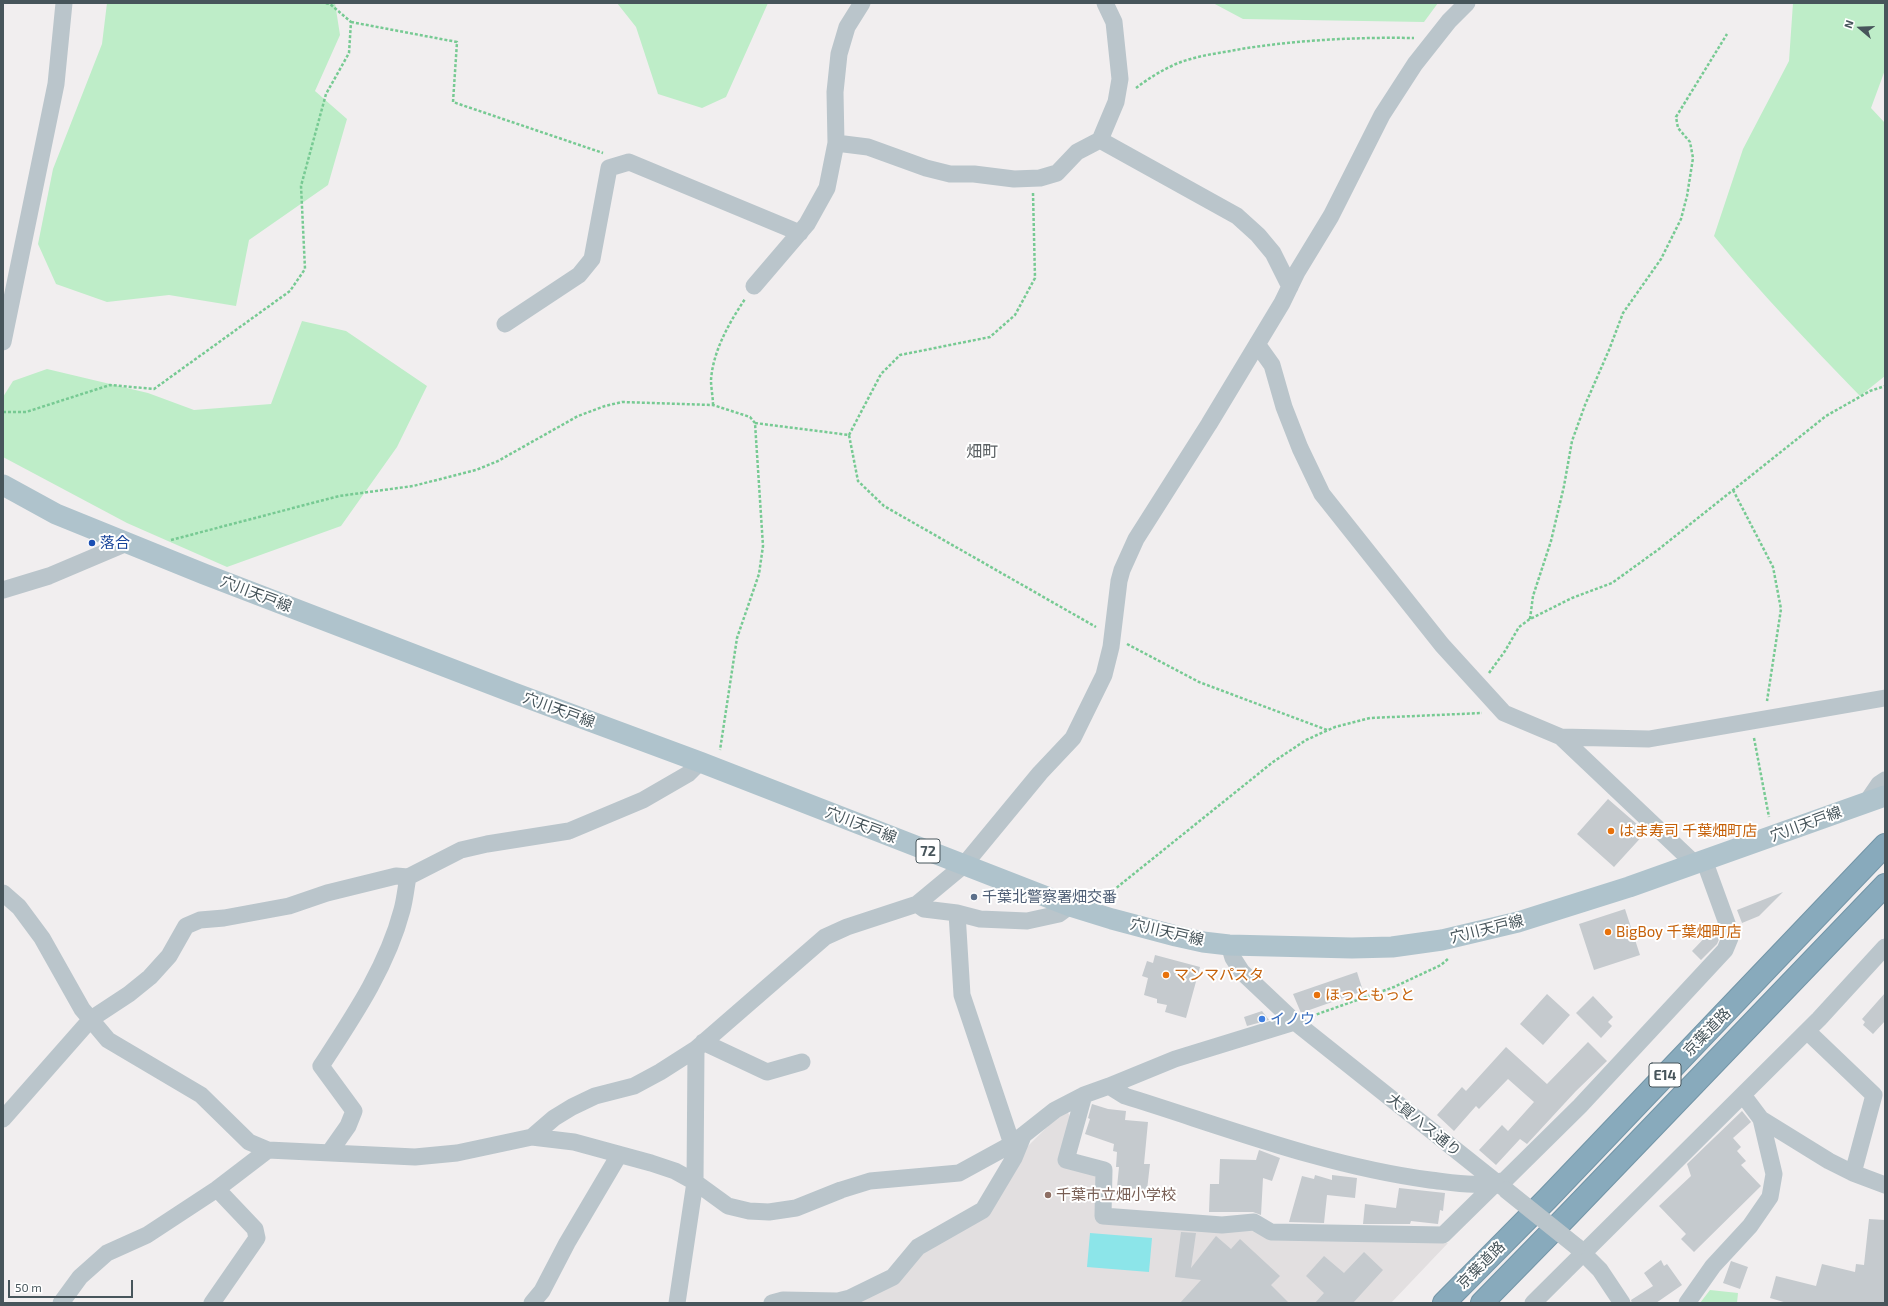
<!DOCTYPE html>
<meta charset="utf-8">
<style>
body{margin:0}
#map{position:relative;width:1888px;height:1306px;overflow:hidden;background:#f1eeef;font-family:"Exo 2",sans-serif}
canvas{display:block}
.frame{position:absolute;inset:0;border:4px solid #47555b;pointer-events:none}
.north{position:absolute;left:1840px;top:8px;width:40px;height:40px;-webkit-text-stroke:3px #fff;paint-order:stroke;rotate:289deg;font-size:11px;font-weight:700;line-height:16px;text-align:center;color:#47555b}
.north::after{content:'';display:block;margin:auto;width:14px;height:18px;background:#47555b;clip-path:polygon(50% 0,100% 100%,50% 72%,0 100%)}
.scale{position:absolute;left:8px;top:1280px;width:125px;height:18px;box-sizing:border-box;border:2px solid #47555b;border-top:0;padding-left:5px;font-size:12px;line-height:14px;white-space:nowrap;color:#47555b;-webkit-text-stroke:3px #fff;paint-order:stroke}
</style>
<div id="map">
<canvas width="1888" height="1306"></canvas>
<div class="frame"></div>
<div class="north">N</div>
<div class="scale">50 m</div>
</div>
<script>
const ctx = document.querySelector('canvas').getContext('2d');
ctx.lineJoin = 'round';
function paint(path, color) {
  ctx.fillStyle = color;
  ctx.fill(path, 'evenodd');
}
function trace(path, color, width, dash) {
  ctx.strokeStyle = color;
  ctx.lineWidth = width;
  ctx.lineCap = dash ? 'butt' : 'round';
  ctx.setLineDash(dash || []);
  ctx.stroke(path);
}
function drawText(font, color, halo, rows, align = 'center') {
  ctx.font = font + ' "Exo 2","Noto Sans JP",sans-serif';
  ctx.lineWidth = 4;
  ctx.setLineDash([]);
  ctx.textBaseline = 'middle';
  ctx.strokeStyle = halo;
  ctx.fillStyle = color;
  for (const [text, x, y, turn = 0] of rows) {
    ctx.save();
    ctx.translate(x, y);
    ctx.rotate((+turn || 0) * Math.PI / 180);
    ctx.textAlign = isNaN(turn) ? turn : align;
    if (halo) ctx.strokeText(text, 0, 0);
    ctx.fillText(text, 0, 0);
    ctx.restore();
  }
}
paint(new Path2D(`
 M1067 1111 1072 1120 1062 1164 1100 1177 1098 1219 1253 1226 1270 1239 1448 1243 1391 1303H856L922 1249 988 1212 1018 1156 1058 1116Z`), '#e2dfe0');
paint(new Path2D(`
 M107 3H335L340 35 315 91 347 119 328 185 249 240 236 306 169 295 107 302 56 284 38 244 53 169 102 44Z
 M617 3H768L726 97 702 108 658 94 636 27Z
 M1213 3H1438L1424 22 1243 19Z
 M1793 3H1885V70L1871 108 1885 123V376L1860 396C1810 344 1759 292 1714 236L1743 149 1789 61Z
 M302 321 346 331 427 386 397 447 341 526 227 567 127 523 3 457V397L13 381 47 369 148 393 194 410 271 404Z
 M1710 1290 1738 1293 1737 1303H1700Z`), '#beedc8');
paint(new Path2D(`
 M1090 1233 1152 1238 1149 1272 1087 1267Z`), '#8ce5e9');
paint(new Path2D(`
 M1608 799 1646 832 1614 867 1577 834Z
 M1783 892 1759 916 1742 923 1737 910Z
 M1625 909 1640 955 1594 970 1579 924Z
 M1712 930H1719L1720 937 1717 944 1701 960 1692 951Z
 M1155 955 1200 967 1186 1018 1165 1012 1167 1005 1157 1003V999L1144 995 1148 978 1142 976 1147 961 1153 963Z
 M1357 972 1363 991 1301 1013 1293 994Z
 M1885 993V1021L1873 1034 1863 1025 1865 1022 1862 1019Z
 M1547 994 1570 1015 1543 1045 1520 1024Z
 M1593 996 1613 1017 1608 1022 1612 1026 1601 1038 1576 1013Z
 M1262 1011 1269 1020 1247 1026 1244 1017Z
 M1588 1042 1607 1061 1576 1091 1527 1144 1520 1139 1496 1165 1479 1150 1502 1125 1508 1131 1534 1102 1508 1079 1479 1109 1476 1106 1454 1131 1437 1115 1462 1087 1466 1091 1506 1047 1547 1084Z
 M1092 1104 1108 1109 1126 1111 1125 1120 1148 1122 1144 1164H1150L1147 1190 1117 1187 1119 1167H1116L1117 1152 1113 1151 1114 1144 1085 1134 1090 1119 1088 1118Z
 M1742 1111 1751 1122 1733 1138 1741 1147 1737 1151 1746 1161 1741 1165 1761 1186 1694 1252 1681 1239 1686 1234 1659 1206 1691 1176 1687 1164Z
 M1259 1150 1280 1158 1272 1181 1263 1178 1261 1215 1253 1212H1209L1210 1184H1219L1220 1159 1256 1160Z
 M1315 1175 1332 1180V1175L1357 1178 1355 1198 1327 1195 1324 1223 1289 1222 1302 1176 1314 1179Z
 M1399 1188 1445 1193 1443 1211 1440 1210 1438 1224 1411 1221 1410 1224H1363L1365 1204 1396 1208Z
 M1869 1219 1885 1220V1303H1787L1770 1298 1776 1276 1816 1286 1822 1264 1855 1272 1856 1264 1864 1265Z
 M1181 1232 1196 1233 1191 1268 1216 1236 1231 1249 1240 1239 1280 1276 1271 1285 1289 1303H1180L1201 1280 1175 1277Z
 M1364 1252 1383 1270 1353 1303H1315L1324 1293 1306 1276 1324 1256 1344 1273Z
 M1661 1260 1664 1266 1667 1264 1682 1285 1656 1303H1632L1631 1300 1653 1286 1644 1273Z
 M1731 1261 1748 1267 1740 1289 1723 1283Z`), '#c5cace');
const highway = new Path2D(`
 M1444 1303 1548 1198 1885 845
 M1482 1303 1568 1215 1885 885`);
trace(highway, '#7395a7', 24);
trace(new Path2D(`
 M351 22 457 42 453 102 603 153
 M1136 88C1149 78 1165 68 1181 62 1200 55 1221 53 1241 49 1298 40 1356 37 1414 38
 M713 405C713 397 711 388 711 380 713 351 729 323 745 299
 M3 412H26L110 385 154 389 290 291 305 269 301 186 326 94 349 53 351 22 330 4 325 3
 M755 423 849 435 858 481 884 506 1096 627
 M849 435 881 374 900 355 990 337 1015 315 1035 278 1033 193
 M1733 490 1773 567 1781 609 1767 701
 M171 540 339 496 413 486 476 470 498 461 578 416 605 406 622 402 713 405 750 417 755 423 763 546 759 574 737 638 720 750
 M1530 619 1533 596 1551 541 1564 486 1572 441 1585 405 1609 350 1623 313 1661 259 1681 219 1687 196 1693 158 1690 142 1678 128 1676 117 1727 34
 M1127 644 1199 682 1327 730
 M1489 673 1505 651 1519 627 1530 619 1572 598 1612 583 1659 549 1826 416 1870 391 1885 386
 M1754 738 1769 817
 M1105 897 1273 762 1306 740 1335 727 1370 718 1482 713
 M1312 1016 1394 987 1441 965 1449 958`), '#77ca93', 2.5, [3, 2]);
trace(new Path2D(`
 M1100 140 1237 216 1258 235 1273 253 1290 287
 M836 143 868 147 926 168 950 174H974L1014 179 1040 178 1057 173 1077 152 1100 140 1116 102 1120 79 1114 22 1105 3
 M754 286 807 224 827 188 836 143 835 92 839 54 847 27 862 3
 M505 324 579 275 592 259 609 168 629 162 800 233
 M3 342 56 84 64 3
 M1257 344 1272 365 1284 407 1300 448 1322 494 1442 645 1504 713 1561 737 1695 864
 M3 590 49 576 127 543
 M1561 737 1649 739 1885 698
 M1866 803 1879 784 1885 780
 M3 893 19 907 42 938 82 1009 108 1040 201 1095 249 1142 268 1150 415 1157 457 1153 532 1137 554 1118 572 1107 595 1096 634 1086 660 1072 696 1049 825 937 847 927 917 904 964 865 1040 773 1073 738 1104 675 1111 647 1119 581 1122 570 1136 539 1209 424 1282 303 1297 272 1331 216 1382 115 1415 64 1449 21 1467 3
 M917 904 924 909 957 913 980 919 1027 921 1059 914 1070 906
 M957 913 962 995 1012 1144
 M1229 945 1233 958 1242 972 1295 1022 1501 1186
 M1807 1031 1874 1095 1853 1173
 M703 1042 767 1072 802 1062
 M1109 1086 1175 1059 1295 1022
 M1084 1095 1066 1160 1104 1170 1103 1216 1222 1225 1254 1222 1271 1232 1443 1235 1497 1182
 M1743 1095 1761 1119 1829 1161 1853 1173 1885 1185
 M3 1119 91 1019 129 994 150 977 169 956 186 926 200 920 224 918 289 906 327 893 396 876 408 877 461 850 487 844 569 831 643 800 688 774 700 762
 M532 1137 574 1142 651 1163 675 1171 695 1182 728 1206 749 1211 769 1212 796 1208 841 1190 870 1181 959 1173 1012 1144 1055 1110 1084 1095 1109 1086 1125 1096C1225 1127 1325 1166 1430 1180 1456 1183 1480 1188 1505 1180L1580 1106 1725 950 1730 938 1728 926 1704 860
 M329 1153 348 1126 354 1111 321 1066C353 1017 387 967 402 910 405 899 406 887 408 877
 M1577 1247 1600 1270 1622 1303
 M61 1303 80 1277 107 1253 147 1235 217 1189 268 1150
 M212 1303 257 1238 255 1229 217 1189
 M532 1303 542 1291 567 1243 619 1155
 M677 1303 695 1182 696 1049
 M772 1303 783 1300 838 1301 850 1298 893 1277 918 1247 983 1210 1014 1158 1023 1136
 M1533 1303 1819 1019 1885 947
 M1687 1303 1713 1266 1750 1226 1770 1197 1774 1174 1761 1119`), '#bac5cb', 17);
trace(new Path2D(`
 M3 485 56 514 204 574 514 693 700 762 1070 906 1112 919 1176 936 1203 942 1229 945 1352 948 1392 947 1442 940 1518 922 1629 887 1885 796`), '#afc3cc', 21);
trace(highway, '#88aabc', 22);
trace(new Path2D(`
 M1506 1190 1577 1247`), '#bac5cb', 17);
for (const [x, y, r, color] of [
 [92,543,4,"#1a4fb4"],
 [1611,831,4,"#e8710a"],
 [974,897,4,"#5c6f8a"],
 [1608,932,4,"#e8710a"],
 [1166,975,4,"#e8710a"],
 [1317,995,4,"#e8710a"],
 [1262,1019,4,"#3f7fe0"],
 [1048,1195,4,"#8d6e63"]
]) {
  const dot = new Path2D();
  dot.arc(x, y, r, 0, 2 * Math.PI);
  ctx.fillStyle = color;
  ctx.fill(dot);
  trace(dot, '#fff', 1.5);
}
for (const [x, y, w] of [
 [928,851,24],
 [1665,1075,32]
]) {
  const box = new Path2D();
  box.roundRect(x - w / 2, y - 12, w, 24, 3);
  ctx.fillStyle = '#fff';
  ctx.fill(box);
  trace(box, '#47555b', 1);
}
drawText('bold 14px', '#47555b', null, [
 ["72",928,851],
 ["E14",1665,1075]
]);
drawText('15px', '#164399', '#fff', [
 ["落合",100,543]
], 'left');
drawText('15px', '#47555b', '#fff', [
 ["穴川天戸線",256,594,21],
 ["穴川天戸線",559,710,20],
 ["穴川天戸線",1806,824,-20],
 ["穴川天戸線",861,825,21],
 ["穴川天戸線",1487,929,-14],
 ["穴川天戸線",1167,932,13],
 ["京葉道路",1707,1032,-46],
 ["大賀ハス通り",1424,1125,39],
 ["京葉道路",1481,1265,-45]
]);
drawText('15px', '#c56008', '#fff', [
 ["はま寿司 千葉畑町店",1619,831],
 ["BigBoy 千葉畑町店",1616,932],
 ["マンマパスタ",1174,975],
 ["ほっともっと",1325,995]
], 'left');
drawText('15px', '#4e5e75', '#fff', [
 ["千葉北警察署畑交番",982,897]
], 'left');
drawText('15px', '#366cbe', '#fff', [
 ["イノウ",1270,1019]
], 'left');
drawText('15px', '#785e54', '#fff', [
 ["千葉市立畑小学校",1056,1195]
], 'left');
drawText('16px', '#5b6063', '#fff', [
 ["畑町",982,452]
]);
</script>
